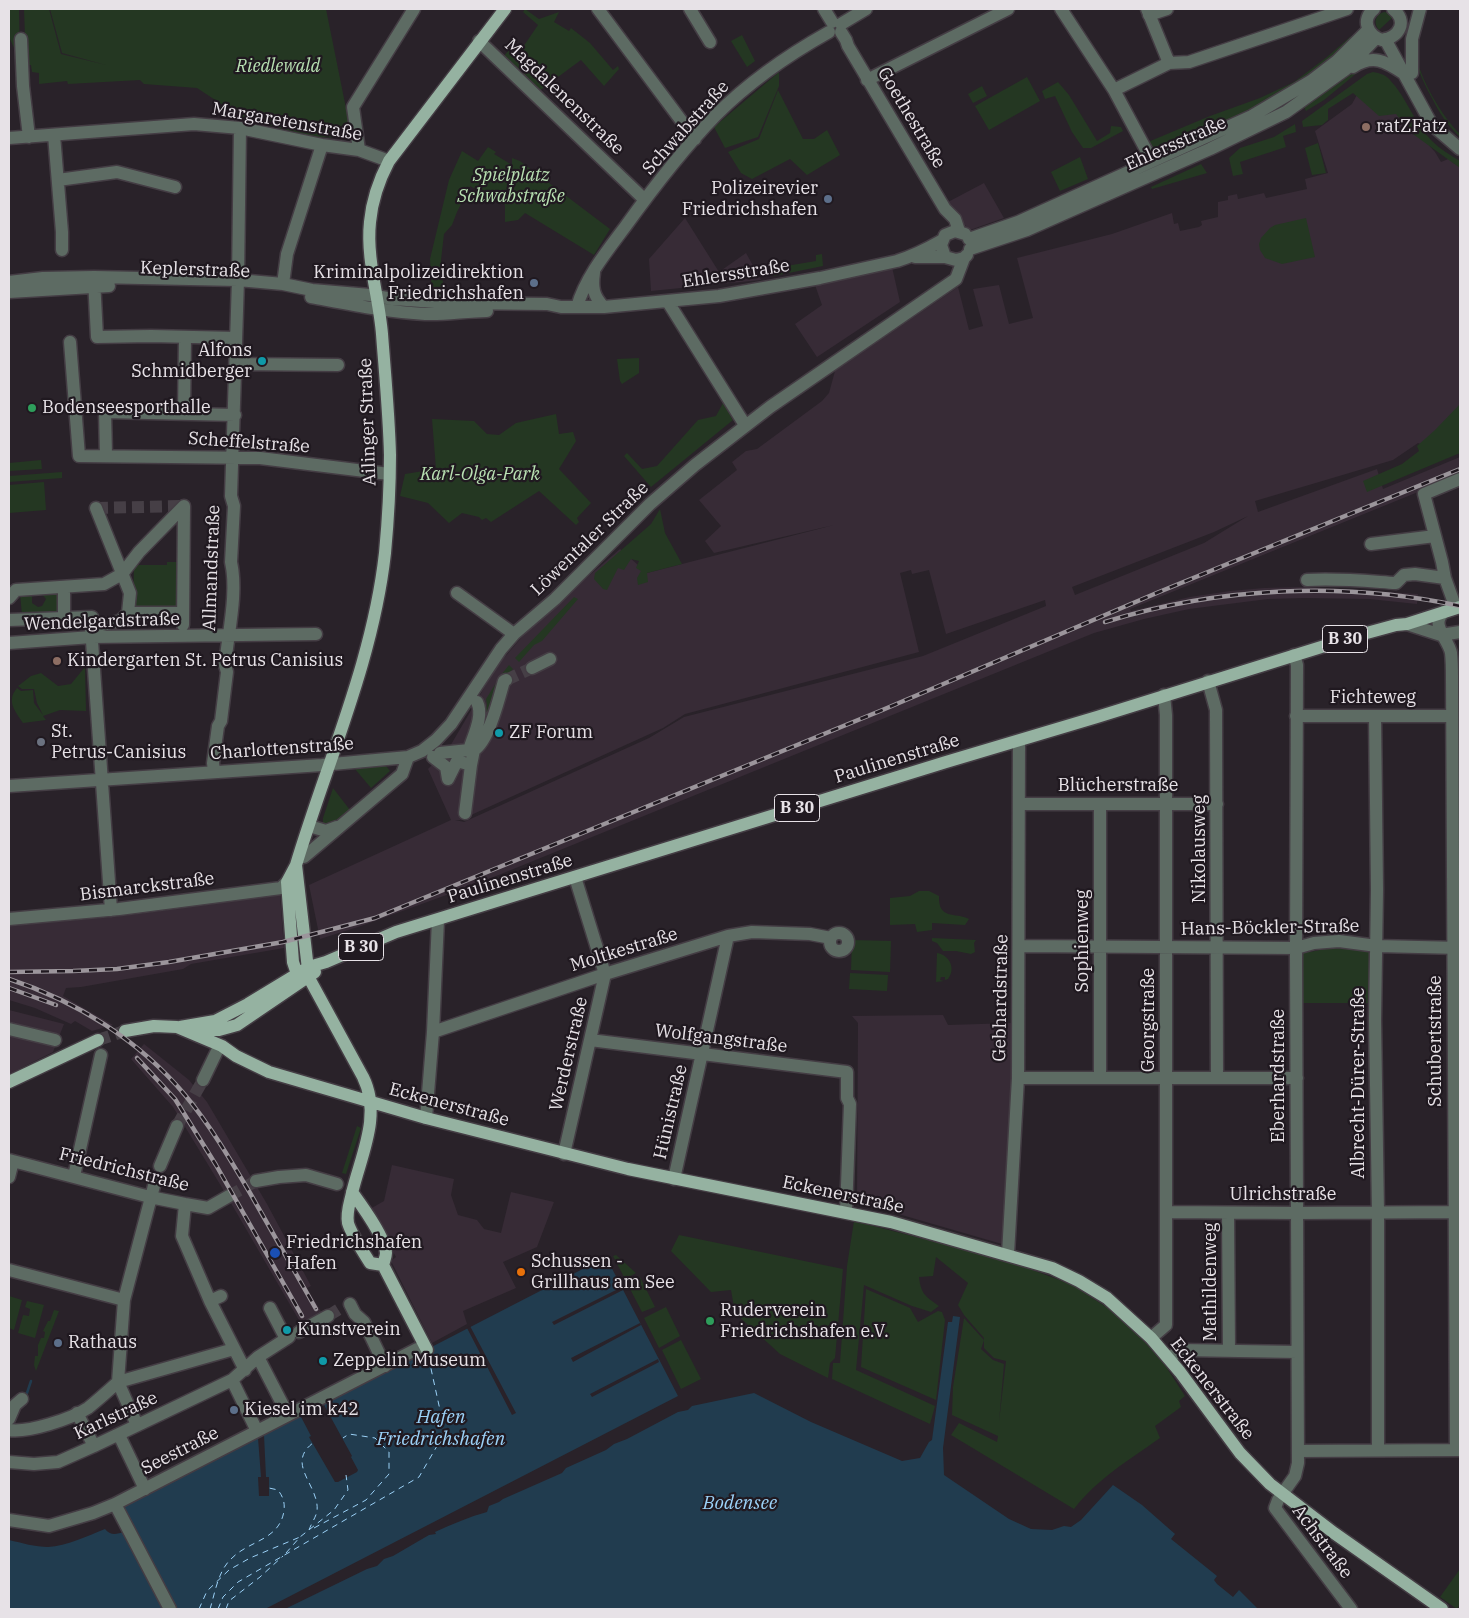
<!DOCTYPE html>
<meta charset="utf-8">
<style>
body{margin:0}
#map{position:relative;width:1469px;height:1618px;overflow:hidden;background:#292229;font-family:"IBM Plex Serif",serif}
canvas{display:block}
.frame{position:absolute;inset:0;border:10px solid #e7e2e7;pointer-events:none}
</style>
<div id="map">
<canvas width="1469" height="1618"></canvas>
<div class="frame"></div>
</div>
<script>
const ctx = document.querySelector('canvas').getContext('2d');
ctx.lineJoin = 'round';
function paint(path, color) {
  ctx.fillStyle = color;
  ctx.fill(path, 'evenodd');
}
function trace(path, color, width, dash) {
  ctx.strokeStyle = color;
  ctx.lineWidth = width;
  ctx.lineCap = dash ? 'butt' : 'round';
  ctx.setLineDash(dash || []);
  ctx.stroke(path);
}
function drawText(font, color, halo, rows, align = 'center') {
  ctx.font = font + ' "IBM Plex Serif",serif';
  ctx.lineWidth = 4.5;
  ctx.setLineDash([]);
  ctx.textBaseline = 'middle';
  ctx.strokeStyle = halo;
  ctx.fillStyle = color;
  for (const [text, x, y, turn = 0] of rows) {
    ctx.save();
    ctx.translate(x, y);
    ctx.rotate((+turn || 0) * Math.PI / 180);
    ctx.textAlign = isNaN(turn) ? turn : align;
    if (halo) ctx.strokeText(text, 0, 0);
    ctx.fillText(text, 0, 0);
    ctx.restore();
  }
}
paint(new Path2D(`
 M1370 80 1435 152 1441 162 1451 158 1453 163 1460 166V440L1428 447 1418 443 1393 460 1255 501 1258 512 1377 469 1383 489 1460 457V475L1130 609 1131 611 1190 597 1230 591 1264 588 1305 587 1418 594 1417 604 1369 599 1304 598 1268 599 1189 609 1144 619 1094 633 474 885 361 926 320 939 309 885 451 820 428 769 449 748 497 666 534 623 620 549 647 573 834 525 714 553 705 541 721 526 699 500 737 470 732 462 746 451 757 449 822 401 829 393 835 371 958 287 969 330 983 326 973 289 999 285 1009 324 1033 318 1017 258 1112 234 1172 213 1174 224 1178 223 1180 231 1199 227 1202 225 1201 221 1218 217V202L1228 200V196L1237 194 1238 199 1264 193 1266 198 1307 189 1305 179 1328 173 1315 131 1352 104 1359 91ZM1248 516 1204 543 1075 595 1072 587 1214 532ZM911 570 912 574 929 570 946 634 1045 600 1046 606 923 656 684 717 649 738 464 822 455 820H460L663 728 685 714 919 652 900 573Z
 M984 183 1004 218 970 230 958 218 948 202Z
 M685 218 719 272 746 253 761 280 651 291 649 259Z
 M892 267 900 302 817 357 795 324 822 305 815 285Z
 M280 895 284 948 191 964 183 969 81 987 66 988 63 996 113 1025 92 1031 75 1021 71 1024 35 1008 9 1000V926L122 916Z
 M9 1010 64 1024 53 1052 9 1074Z
 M943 1015 948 1025 1013 1023V1075L1002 1244 857 1202 858 1023 852 1016Z
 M144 1044 189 1080 207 1102 267 1204 311 1286 307 1288 323 1315 303 1327 221 1186 173 1107 131 1059Z
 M392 1165 454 1179 451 1195 458 1215 477 1220 484 1229 501 1233 511 1192 554 1202 537 1247 503 1262 516 1288 463 1311 467 1324 432 1343 391 1261 396 1257 370 1209 384 1201Z`), '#372b36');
paint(new Path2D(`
 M9 9H19L20 61 9 37Z
 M24 9H49L61 54 106 65 62 53 50 9H326L352 138 314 137 244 119 197 88 144 84 140 80 68 84 67 81 39 84V73L32 72 31 65H26Z
 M525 9 539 19 559 12 554 22 569 31 571 28 590 43 613 70 618 66 619 69 604 86 581 60 539 91 504 56 513 45 521 50 538 25 523 12Z
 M1384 12 1390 13 1393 17 1379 30C1373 23 1375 15 1384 12Z
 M1419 18C1419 29 1415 41 1416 53 1418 76 1443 118 1460 134V137C1448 126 1440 114 1433 100 1418 73 1408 49 1419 18Z
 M742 35 755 61 747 67 731 41Z
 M1351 36 1354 37 1317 71 1243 114 1167 149H1155L1148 142 1210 116 1260 98 1294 82 1327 57Z
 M1362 65 1363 68 1324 100 1306 111 1304 107Z
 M779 72V86L758 137 725 148 714 127Z
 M1373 72C1380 73 1386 75 1390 80 1407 98 1414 123 1432 141 1440 149 1450 155 1460 161V168L1410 132 1396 114 1379 116 1353 93 1328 109V120L1322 125 1303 127 1302 121 1367 74Z
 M1027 77 1040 101 989 130 975 106Z
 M1058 82 1069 95 1097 141 1110 133 1111 126 1121 127 1123 131 1091 148H1083L1072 132 1055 96 1045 99 1042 91Z
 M982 86 987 96 973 103 968 94Z
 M778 90 803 139H814L827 130 840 155 807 175 790 159 752 179 741 173 728 152 759 139Z
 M1295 124 1296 132 1283 136 1286 147 1240 162 1243 174 1233 176 1229 158 1240 148 1274 137Z
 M1318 143 1326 173 1312 175 1305 148Z
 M488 147 496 152 494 154 512 165V158L520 161 610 229 594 255 525 213 518 220 505 222V205L470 186 457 212 452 225 444 234 441 260 444 295H432L430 259 449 180 462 151 478 161Z
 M1080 157 1088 179 1060 191 1051 172Z
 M1201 164 1207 173 1152 189 1151 187Z
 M1306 218 1315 257 1282 264 1265 258 1260 250 1259 244 1261 238 1270 228 1275 225Z
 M822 254 823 266 774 276 764 268 774 262V268L816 261V255Z
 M639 358V373L622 384 620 381 617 359Z
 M723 403 733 420 651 487 624 456 627 453 642 469 657 466 698 420 716 416Z
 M1460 404V453L1367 492 1363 481 1402 464 1419 451 1417 446 1435 430Z
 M556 414 559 434 573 432 576 441 559 469 591 503 577 518 579 522 576 525 539 491 491 522 486 518 482 520 479 517 462 513 449 523 428 503 400 496 405 474 436 469 432 419 474 421 487 434 499 435 516 423Z
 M41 460 42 469 9 471V463Z
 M62 472V478L9 482V476Z
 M44 482 46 510 9 513V485Z
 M660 509 665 533 682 564 647 573 648 582 638 585 637 578 641 571 636 568 639 561 631 559 624 570 618 568 607 590 603 589 594 579 595 573 651 524Z
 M167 562H178V609L133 610 134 565H167Z
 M61 590 62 614 22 616 20 592 32 594V603L38 607 42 606 46 599 40 592Z
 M574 597 578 599 542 641 534 645 519 662 515 658Z
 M509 665 513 669 505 677 485 726 482 723 487 705 486 699 501 675Z
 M85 667 86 711 60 710 43 716 46 720 23 723C15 711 6 701 17 688L21 691 33 690 34 703 43 715 37 703 34 689H22L18 686 31 676 41 673 58 686 71 684Z
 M385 766 387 767 390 771 371 788 355 769Z
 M333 788 350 810 329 825 323 823V818Z
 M919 891H929L939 896C938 920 955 912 969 919L965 925 932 923V930L917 932 915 924 890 925V898L910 896Z
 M932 938 976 940 974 943 975 952 971 954 956 951H943L937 943 932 941Z
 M852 940 891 941 890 972 851 970Z
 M1335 947 1351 948 1372 953V1003H1302L1300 952H1310Z
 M937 953C950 955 956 969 948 979L945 980V977H941L940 980 944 981 936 982Z
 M850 973 888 975 887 991 849 989Z
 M357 1126 361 1128 346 1174 342 1173Z
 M854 1221 955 1247 1027 1268 1073 1285 1109 1309 1136 1333 1161 1359 1185 1396 1179 1401 1181 1407 1155 1426 1160 1438C1129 1460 1097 1479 1074 1509L951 1435 959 1423 997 1442 998 1436 952 1415 953 1387 964 1318 984 1340 981 1349 993 1360 1004 1364 999 1422 1006 1361 994 1358 984 1348V1338L964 1315 958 1305 968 1283 936 1257 933 1276 919 1277C921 1294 925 1296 939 1306L931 1312 912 1306 864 1285 856 1370 935 1406 930 1424 832 1379 833 1363H840L847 1266Z
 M679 1235 843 1269 835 1358 830 1363 828 1378 780 1354 735 1313 731 1290 711 1292 671 1251Z
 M616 1255 636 1273 625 1279 613 1256Z
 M640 1277 655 1307 642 1312 627 1283Z
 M866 1289 910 1308 918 1322 938 1311 942 1312 945 1320 936 1400 861 1367Z
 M9 1296 22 1300 14 1330 9 1328Z
 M27 1301 44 1305 35 1338 18 1333 23 1315 29 1316 30 1309 25 1307Z
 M666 1307 680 1336 659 1348 644 1318Z
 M54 1310 59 1311 36 1371 34 1365 35 1356H38V1345L41 1338H44L45 1332 43 1331 48 1321H50Z
 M681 1340 701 1379 681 1389 662 1350Z
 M1460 1569V1604L1457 1609 1440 1597Z`), '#243722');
paint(new Path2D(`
 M606 1257 678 1396 265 1609H173L118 1508 258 1438 300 1415 311 1436 309 1437 335 1482H338L357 1472 358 1470 351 1457 352 1456 323 1403Z
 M953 1316 960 1317 943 1448 944 1475 1009 1519 1031 1529 1052 1530 1064 1526 1071 1527 1081 1520 1113 1485 1142 1505 1175 1534 1171 1539 1217 1576 1214 1580 1217 1584 1233 1597 1239 1590 1258 1609H285L367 1569 377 1566 384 1559 393 1556 429 1535 436 1534 435 1532C452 1524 469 1517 487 1512L489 1506 499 1502 503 1499 562 1473 566 1468 606 1450 614 1444 627 1439 678 1412 688 1410 692 1406 754 1393 811 1422 902 1461 920 1458 929 1442 932 1440 948 1322H952Z
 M105 1529C110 1536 117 1534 124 1532L166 1609H9V1540C22 1543 35 1547 48 1547 67 1546 87 1536 105 1529Z`), '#213c4f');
paint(new Path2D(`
 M622 1287 623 1290 554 1325 552 1322Z
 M640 1323 641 1325 573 1362 571 1358Z
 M470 1326 516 1413 512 1415 467 1328Z
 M658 1359 659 1362 592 1397 590 1394Z
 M264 1435 266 1477H269V1496H259L258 1477H261L258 1438Z`), '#292229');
trace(new Path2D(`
 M26 1396 31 1381`), '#213c4f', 2.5);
trace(new Path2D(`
 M314 1528 366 1500 389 1474V1452L375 1438 349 1434 343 1438
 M309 1530C311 1524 316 1517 317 1511 320 1486 285 1464 313 1443
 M286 1553 300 1537 334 1510 348 1490 346 1475
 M199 1609 207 1591 229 1570 250 1558 300 1537
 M210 1609C215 1593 218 1571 231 1559 249 1540 279 1541 284 1511 285 1502 283 1497 278 1490L269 1488
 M218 1609 223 1597 238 1582 419 1477 437 1446 440 1410 428 1355
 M226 1609 229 1601 260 1577 283 1556`), '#9bd1f7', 1, [6, 5]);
trace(new Path2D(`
 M96 508 184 506
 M506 680 532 668
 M177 1126 203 1080
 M229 1196 256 1181
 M328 1316 341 1308`), '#463f46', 12, [12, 6]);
trace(new Path2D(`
 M98 1040 125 1031`), '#463f46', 12, [12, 6]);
const minor = new Path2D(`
 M598 9 695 139
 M690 9 710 42
 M824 9 832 22
 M1061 9 1114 90 1152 161
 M1147 9 1169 63
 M1374 9C1361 19 1367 35 1382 40 1400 37 1408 21 1393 9
 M1149 15 1167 9
 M841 24 866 9
 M841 32 846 40 848 46 945 209 955 219 959 231
 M21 39 23 86 29 137
 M1385 39 1432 125 1460 149
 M479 41 645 200
 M1353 67C1373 54 1385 61 1403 73
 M1412 73V39L1420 9
 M867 80 1008 9
 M1114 90 1169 63 1189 62 1347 9
 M54 135 62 232V250
 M9 138 194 124 240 128 322 145 359 150 389 161
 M359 150 353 107 414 9
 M58 180 117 172 175 187
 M969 239 1018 222 1252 116 1311 81 1337 61 1368 30
 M970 249 1027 230 1210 149 1286 112 1346 69 1376 38
 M915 257H945L956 260 964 258 967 255
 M945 257 941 245 945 235 955 231 965 234
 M594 273C592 287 593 296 604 307
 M94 279 97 337 151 336 236 338
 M9 282 43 278 94 277 238 280 283 284 312 290 370 295 393 299 449 303 547 304 561 307H604L719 296 820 278 897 261C913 256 927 249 941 241
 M283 284 287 254 322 145
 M9 292 109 286
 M311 297C349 304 387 312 425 314 446 315 466 311 487 311
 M668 302 745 425
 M577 307C585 278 607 251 625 227 653 188 683 149 716 115 749 82 788 55 829 32
 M70 342 79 456 260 458 389 474
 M236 364 338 365
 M184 413 185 338
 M106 455 105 412 235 415
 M96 508 130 593 128 613 120 621 91 627 111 910
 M1371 544 1435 536
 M1307 580C1337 578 1366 581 1396 583L1404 575 1415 574 1445 578
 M64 587V617
 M457 593 514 634
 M9 598 16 590 104 584 122 574 139 552 184 506
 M1454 603 1445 578 1442 562 1424 494 1460 479
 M1444 612C1429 624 1449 640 1451 653 1452 661 1452 669 1452 678L1456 1450
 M128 613H183
 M9 620 92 617 91 627
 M1407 624 1441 635 1460 632
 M183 625 184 506
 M9 643 92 637 316 634
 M1294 655 1297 665 1296 957 1298 1463 1295 1476 1278 1500 1275 1508 1351 1609
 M532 668 550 659
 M1208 681 1216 710 1217 1078
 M1296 716H1451
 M1375 716 1377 890 1375 1020 1378 1212V1450
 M440 753 469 750C473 736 484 716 477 702
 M433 757 446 767 448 779 457 761 471 765
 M214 771 213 763 218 726 221 721 227 672 225 665C228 633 238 593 231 562L234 506 231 496 238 280 240 128
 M9 786 322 765 408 757 422 751 436 740 451 724 501 649 514 634 555 599 650 504 695 465 770 407 956 279 964 258
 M1020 804H1217
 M465 813 471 765 474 750C489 741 499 698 504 681L506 680
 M309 826 326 831 337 827
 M299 857H304L402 774 408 757
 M9 919 119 909 281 888 287 882
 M830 942a9 9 0 1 1 18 0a9 9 0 1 1-18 0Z
 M1020 946 1296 948 1314 943 1339 941 1377 946 1460 948
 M9 1029 55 1040
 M433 1032 605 974 728 936 752 932 810 934 831 938
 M590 1040 847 1072V1098L850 1104 846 1212
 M1100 1077V804
 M1018 1078H1297
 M203 1080 217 1051
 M426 1118 433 1032 438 920
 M564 1154 605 974 575 877
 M9 1160 150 1197 185 1204 208 1208 229 1196
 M160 1166 177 1126
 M74 1176 101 1055
 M9 1177 13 1161
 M674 1179 728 936
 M256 1181 279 1177 306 1175 337 1184
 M185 1204 182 1236 210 1301 245 1370
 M1166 1212 1297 1213 1460 1212
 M1228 1213 1229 1351
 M1008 1254 1018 1078 1019 741
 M9 1270 124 1300
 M210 1301 221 1296
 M350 1304 355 1314 364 1322 385 1366
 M270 1308 286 1339
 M299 1332 328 1316
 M1151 1338 1166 1325V715L1164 695
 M258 1357 288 1415
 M1169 1358 1181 1350 1297 1352
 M232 1380 257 1431
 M77 1413 94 1446
 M9 1419 15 1405 22 1399
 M137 1425 118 1382 234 1349
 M9 1430C28 1433 71 1419 88 1408 98 1400 108 1391 118 1382L124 1300 155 1182
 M119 1435 145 1489
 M1298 1451 1460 1450
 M9 1462 34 1464 58 1462 94 1446 232 1380 258 1357 289 1337
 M115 1504 170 1609
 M9 1520 49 1526 93 1513 115 1504 417 1349`);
const major = new Path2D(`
 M296 865 309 978 363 1077C382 1115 361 1155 352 1193 350 1203 346 1212 348 1223 351 1234 364 1253 370 1263L383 1265C384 1261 386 1257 386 1253 385 1237 362 1206 352 1192
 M297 974 293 962 287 882 296 865C327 762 373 661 385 553 388 521 390 487 390 455 389 415 385 374 382 334 379 297 366 259 370 222 372 200 379 180 389 161L505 9
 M180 1027 215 1021 248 1004 309 967 326 962 396 932 946 762 1097 717 1363 634 1396 625 1407 624 1460 607
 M195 1030H219L237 1025 315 972
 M125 1031 154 1026 177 1027 222 1046 236 1056 269 1072 426 1118 628 1169 891 1222 1052 1268 1079 1281 1107 1298 1151 1338 1180 1372 1240 1453 1270 1484 1334 1533 1442 1609
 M9 1082 98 1040
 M383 1265 427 1350`);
trace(minor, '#443d44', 15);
trace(major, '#443d44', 15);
trace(minor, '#5d6b63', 12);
trace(major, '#95b2a1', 12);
const rail = new Path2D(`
 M1105 622C1218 587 1344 581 1460 606
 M9 972 73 971 117 969 169 962 283 942 375 918 880 711 1159 592 1460 469
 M9 979C76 1001 139 1040 185 1095 210 1125 230 1159 250 1193 272 1231 294 1270 316 1309
 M9 988 56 1005
 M137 1058 175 1099 216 1165 302 1316`);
trace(rail, '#9b959b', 4.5);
trace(rail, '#201920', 2.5, [8]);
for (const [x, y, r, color] of [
 [1366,127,5,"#8d6e63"],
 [828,199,5,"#5c6f8a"],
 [534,283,5,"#5c6f8a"],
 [262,361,5,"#0f9aa8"],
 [32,408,5,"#2e9e5b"],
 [57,661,5,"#8d6e63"],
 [499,733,5,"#0f9aa8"],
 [41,742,5,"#6b7280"],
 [275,1253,6,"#1a4fb4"],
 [521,1272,5,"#e8710a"],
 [710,1321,5,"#2e9e5b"],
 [287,1330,5,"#0f9aa8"],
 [58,1343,5,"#5c6f8a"],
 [323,1361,5,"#0f9aa8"],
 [234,1410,5,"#5c6f8a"]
]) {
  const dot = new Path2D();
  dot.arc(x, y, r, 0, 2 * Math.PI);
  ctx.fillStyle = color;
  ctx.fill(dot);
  trace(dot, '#201920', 2);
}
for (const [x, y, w] of [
 [1345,639,45],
 [797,808,45],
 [361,947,45]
]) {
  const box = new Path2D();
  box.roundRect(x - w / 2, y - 13.5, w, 27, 4);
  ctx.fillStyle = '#201920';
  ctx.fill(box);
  trace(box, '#e7e2e7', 1);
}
drawText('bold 16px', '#e7e2e7', null, [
 ["B 30",1345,639],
 ["B 30",797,808],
 ["B 30",361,947]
]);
drawText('italic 18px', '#b8e1b2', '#201920', [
 ["Riedlewald",278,67],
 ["Spielplatz",511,176],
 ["Schwabstraße",511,197],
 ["Karl-Olga-Park",480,475]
]);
drawText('18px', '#e7e2e7', '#201920', [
 ["Magdalenenstraße",564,97,44],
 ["Goethestraße",911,118,59],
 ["Margaretenstraße",287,122,10],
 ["Schwabstraße",686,128,-48],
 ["Ehlersstraße",1176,144,-24],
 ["Keplerstraße",195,270,2],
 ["Ehlersstraße",736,274,-9],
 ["Ailinger Straße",368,422,-92],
 ["Scheffelstraße",249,443,4],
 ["Löwentaler Straße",590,539,-44],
 ["Allmandstraße",212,568,-88],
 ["Wendelgardstraße",102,622,-2],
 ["Fichteweg",1373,698],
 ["Charlottenstraße",282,749,-4],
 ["Paulinenstraße",897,759,-17],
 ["Blücherstraße",1118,786],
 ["Nikolausweg",1200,849,-90],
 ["Paulinenstraße",510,879,-17],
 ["Bismarckstraße",147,887,-7],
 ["Hans-Böckler-Straße",1270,928,-1],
 ["Sophienweg",1083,941,-90],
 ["Moltkestraße",624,950,-17],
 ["Gebhardstraße",1001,998,-89],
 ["Georgstraße",1149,1020,-90],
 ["Wolfgangstraße",721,1039,7],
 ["Schubertstraße",1436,1041,-90],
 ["Werderstraße",569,1054,-77],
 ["Eberhardstraße",1279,1076,-90],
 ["Albrecht-Dürer-Straße",1359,1083,-90],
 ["Eckenerstraße",449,1105,15],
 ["Hünistraße",671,1112,-77],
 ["Friedrichstraße",124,1170,14],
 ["Eckenerstraße",843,1195,12],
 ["Ulrichstraße",1283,1195],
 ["Mathildenweg",1211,1282,-90],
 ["Eckenerstraße",1212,1389,52],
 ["Karlstraße",116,1416,-25],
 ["Seestraße",180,1451,-27],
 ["Achstraße",1322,1542,53]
]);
drawText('18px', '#e7e2e7', '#201920', [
 ["ratZFatz",1376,127],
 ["Polizeirevier",818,189,"right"],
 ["Friedrichshafen",818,210,"right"],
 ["Kriminalpolizeidirektion",524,273,"right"],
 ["Friedrichshafen",524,294,"right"],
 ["Alfons",252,351,"right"],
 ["Schmidberger",252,372,"right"],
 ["Bodenseesporthalle",42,408],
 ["Kindergarten St. Petrus Canisius",67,661],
 ["St.",51,732],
 ["Petrus-Canisius",51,753],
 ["ZF Forum",509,733],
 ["Friedrichshafen",286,1243],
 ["Hafen",286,1264],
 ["Schussen -",531,1262],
 ["Grillhaus am See",531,1283],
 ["Ruderverein",720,1311],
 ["Friedrichshafen e.V.",720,1332],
 ["Kunstverein",297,1330],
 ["Rathaus",68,1343],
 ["Zeppelin Museum",333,1361],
 ["Kiesel im k42",244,1410]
], 'left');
drawText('italic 19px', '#9bd1f7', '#201920', [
 ["Hafen",441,1418],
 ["Friedrichshafen",441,1440],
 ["Bodensee",740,1504]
]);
</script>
